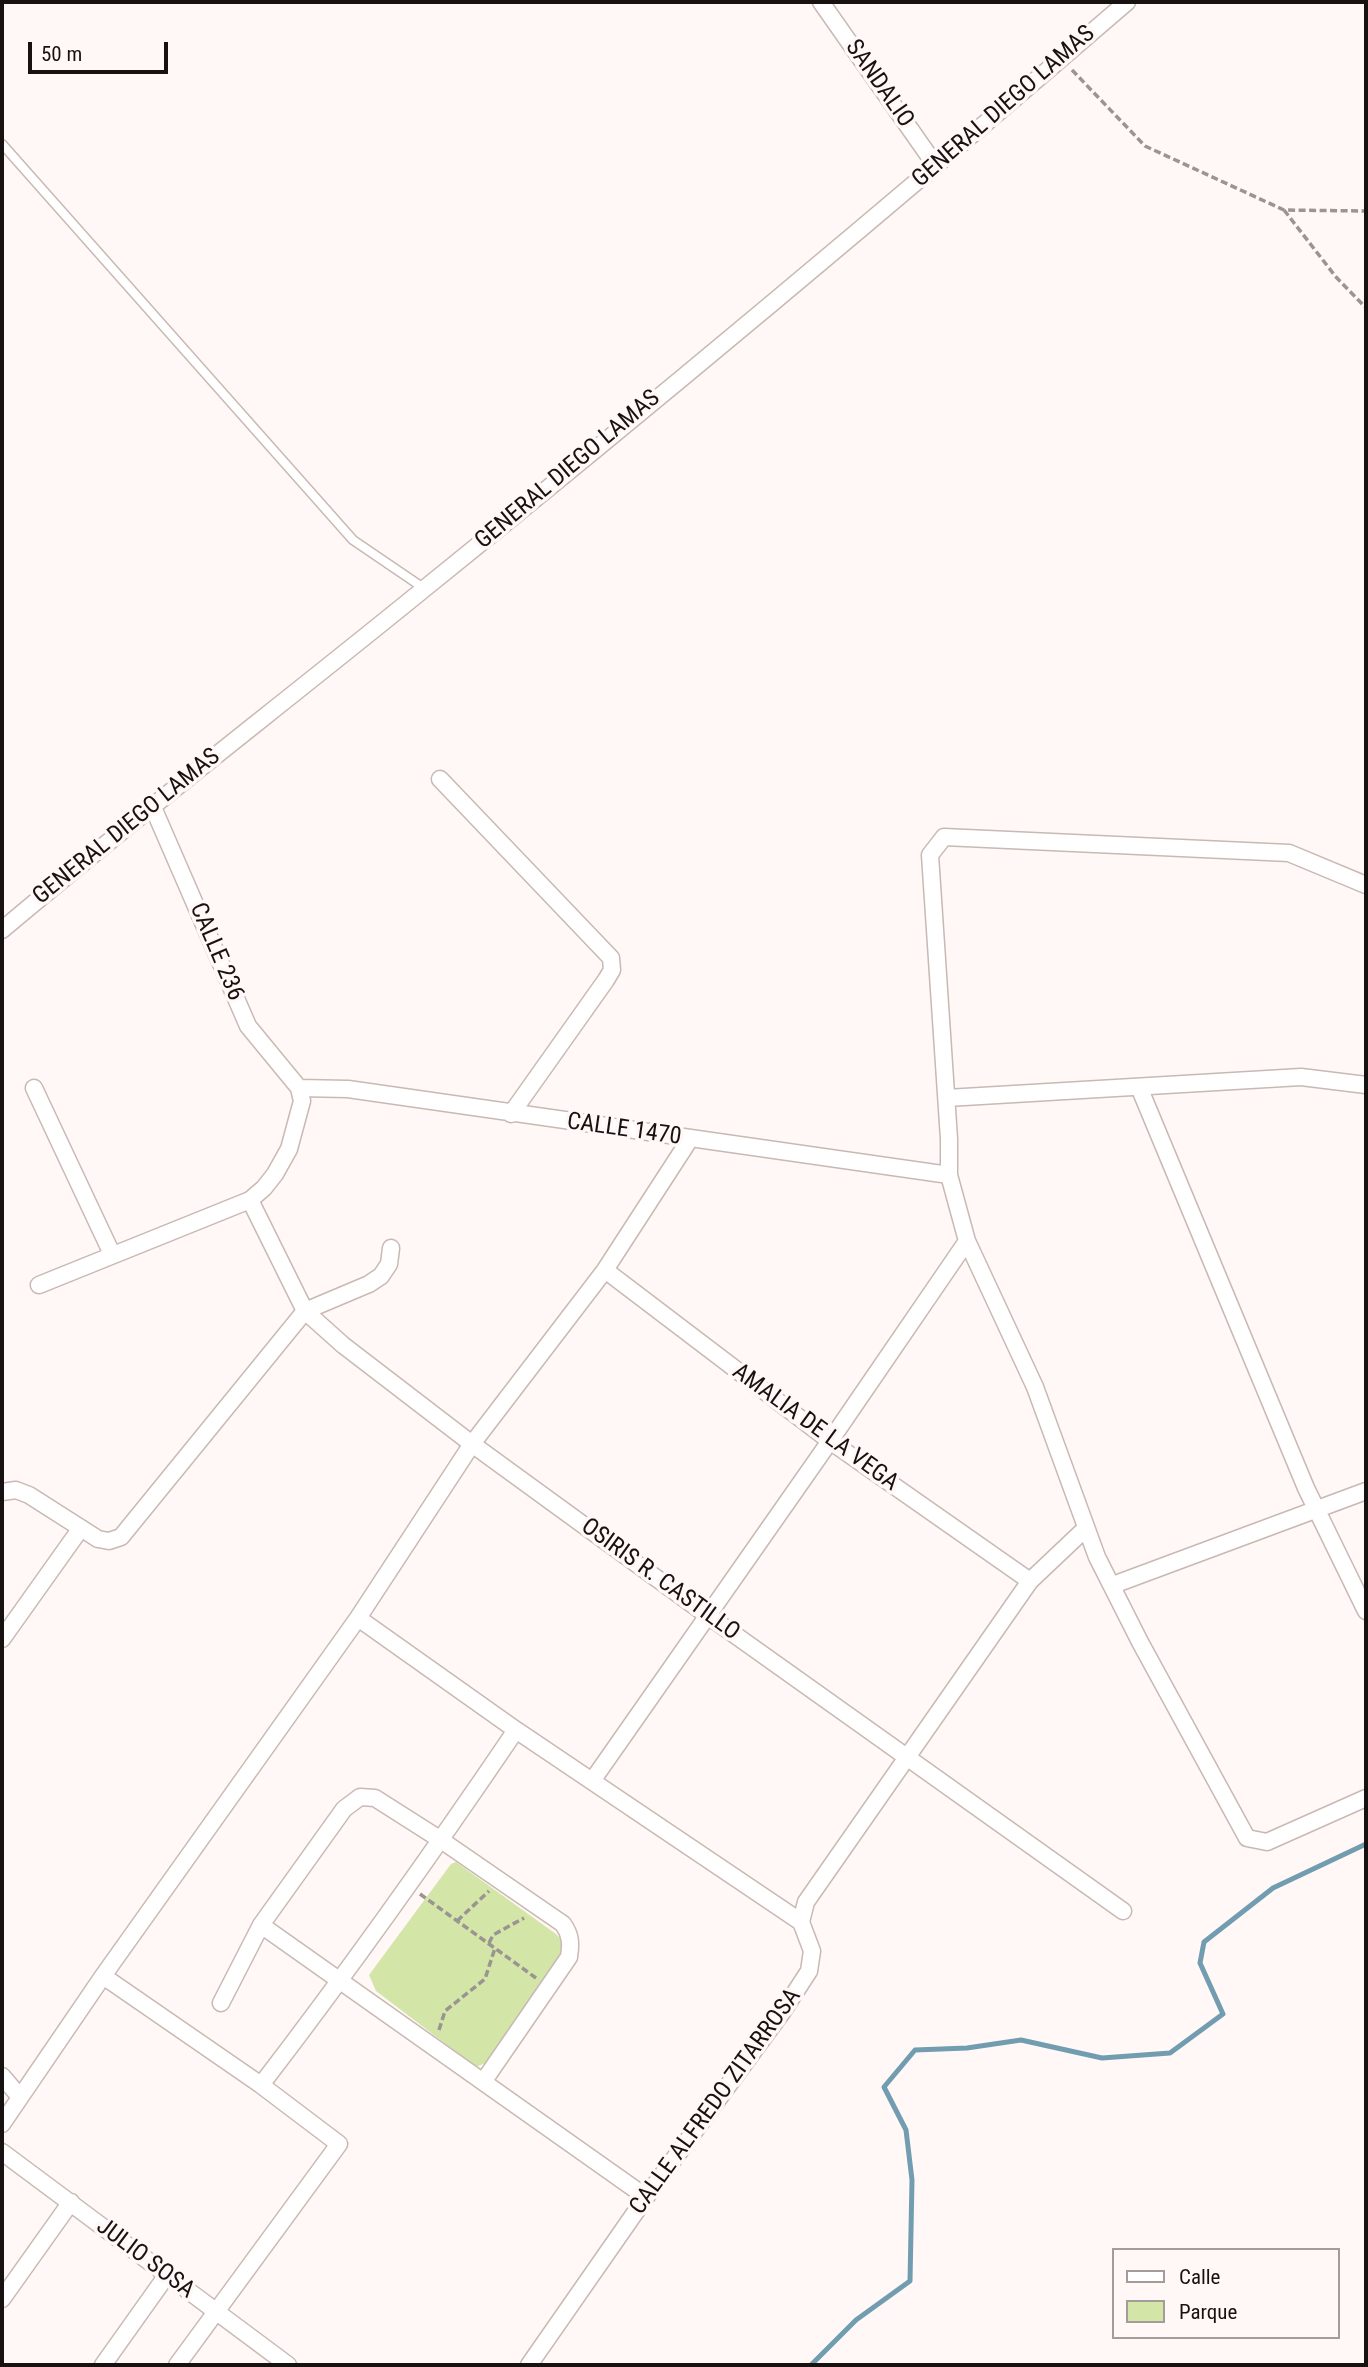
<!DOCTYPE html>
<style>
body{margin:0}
#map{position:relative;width:1368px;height:2367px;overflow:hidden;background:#fff8f6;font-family:"Roboto Condensed",sans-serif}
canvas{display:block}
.frame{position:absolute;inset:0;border:4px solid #171210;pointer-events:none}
.legend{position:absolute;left:1112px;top:2248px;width:228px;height:91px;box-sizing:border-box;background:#fff8f6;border:2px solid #a29c9a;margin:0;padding:9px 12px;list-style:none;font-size:21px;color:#171210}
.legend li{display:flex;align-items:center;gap:14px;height:35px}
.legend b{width:35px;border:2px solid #a29c9a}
.scale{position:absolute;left:28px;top:42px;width:140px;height:32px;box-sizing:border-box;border:4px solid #171210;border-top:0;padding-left:9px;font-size:21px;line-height:24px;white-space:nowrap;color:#171210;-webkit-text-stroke:5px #fff8f6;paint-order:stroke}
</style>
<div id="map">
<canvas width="1368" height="2367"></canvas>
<div class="frame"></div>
<ul class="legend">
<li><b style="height:9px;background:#fff"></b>Calle</li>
<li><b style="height:19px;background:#d3e5a7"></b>Parque</li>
</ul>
<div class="scale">50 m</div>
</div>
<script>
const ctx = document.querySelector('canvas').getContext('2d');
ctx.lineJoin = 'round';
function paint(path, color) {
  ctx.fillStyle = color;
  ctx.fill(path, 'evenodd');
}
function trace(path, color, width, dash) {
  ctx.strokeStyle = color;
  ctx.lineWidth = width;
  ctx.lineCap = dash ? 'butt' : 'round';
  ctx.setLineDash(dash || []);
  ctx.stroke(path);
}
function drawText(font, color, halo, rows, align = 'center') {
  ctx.font = font + ' "Roboto Condensed",sans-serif';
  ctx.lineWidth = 7;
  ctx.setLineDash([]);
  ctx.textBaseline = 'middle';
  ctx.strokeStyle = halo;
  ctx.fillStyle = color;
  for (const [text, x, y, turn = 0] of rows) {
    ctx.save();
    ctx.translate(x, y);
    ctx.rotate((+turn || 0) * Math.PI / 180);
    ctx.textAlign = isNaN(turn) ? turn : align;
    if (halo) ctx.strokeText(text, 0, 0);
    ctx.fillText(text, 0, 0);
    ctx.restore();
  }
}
paint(new Path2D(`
 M456 1862 556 1934 563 1942 562 1957 490 2061 476 2067 376 1991 369 1975 451 1864Z`), '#d3e5a7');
trace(new Path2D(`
 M811 2365 856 2320 910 2281 912 2180 906 2130 884 2087 915 2050 967 2048 1021 2040 1102 2058 1170 2053 1223 2014 1200 1963 1204 1942 1273 1888 1366 1844`), '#729db1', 5);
const lane = new Path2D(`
 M2 144 353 540 425 589`);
const street = new Path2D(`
 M821 2 936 166
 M440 779 611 958 612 970 606 980 511 1114
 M1366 885 1289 853 944 837 930 855 949 1139V1175L967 1241 1035 1387 1097 1557 1140 1642 1247 1838 1267 1842 1366 1798
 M2 930C140 813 284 703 424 589 662 397 896 201 1127 2
 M1139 1087 1306 1488 1366 1611
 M34 1088 112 1254
 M299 1088 348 1089 949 1175
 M947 1098 1301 1077 1366 1085
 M250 1200 305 1311 343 1345 472 1444 707 1615 1123 1911
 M605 1270 830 1441 1030 1581
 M39 1285 250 1200 264 1188 275 1174 289 1149 302 1101 299 1088 248 1026 152 805
 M2 1492 16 1490 29 1495 98 1539 109 1541 121 1537 305 1311 369 1284 381 1276 389 1264 391 1248
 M1113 1585 1366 1491
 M358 1618 516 1730 801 1922
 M2 1639 81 1528
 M592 1781 830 1441 967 1241
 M261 1925 646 2197
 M103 1976 261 2085 339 2144 177 2365
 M221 2003 261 1925 344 1809 360 1797 375 1798 441 1840 563 1924C571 1935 571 1944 569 1957L483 2082
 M2 2076 20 2097
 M261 2085C350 1969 434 1851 516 1730
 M2 2124 103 1976 358 1618 472 1444 605 1270 690 1139
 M2 2152 288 2365
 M2 2299 71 2202
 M103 2365 167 2275
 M529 2365 646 2197 783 2011 809 1971 812 1951 801 1922 806 1902 1030 1581 1086 1528`);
trace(lane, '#c8b9b3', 11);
trace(street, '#c8b9b3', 19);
trace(new Path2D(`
 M1072 70 1145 146 1284 210 1366 211
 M1284 210 1336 277 1366 308
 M420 1894 536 1978
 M457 1921 489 1891
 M489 1943 493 1935 524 1918
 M439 2030 445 2011 485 1979 495 1948`), '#9a9492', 3.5, [7, 3.5]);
trace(lane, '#fff', 8);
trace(street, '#fff', 16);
drawText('24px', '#171210', '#fff8f6', [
 ["SANDALIO",879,84,55],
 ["GENERAL DIEGO LAMAS",1004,107,-41],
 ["GENERAL DIEGO LAMAS",568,470,-40],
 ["GENERAL DIEGO LAMAS",127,827,-39],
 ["CALLE 236",216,952,67],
 ["CALLE 1470",624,1130,8],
 ["AMALIA DE LA VEGA",815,1428,36],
 ["OSIRIS R. CASTILLO",660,1580,36],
 ["CALLE ALFREDO ZITARROSA",716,2102,-54],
 ["JULIO SOSA",145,2259,37]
]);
</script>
